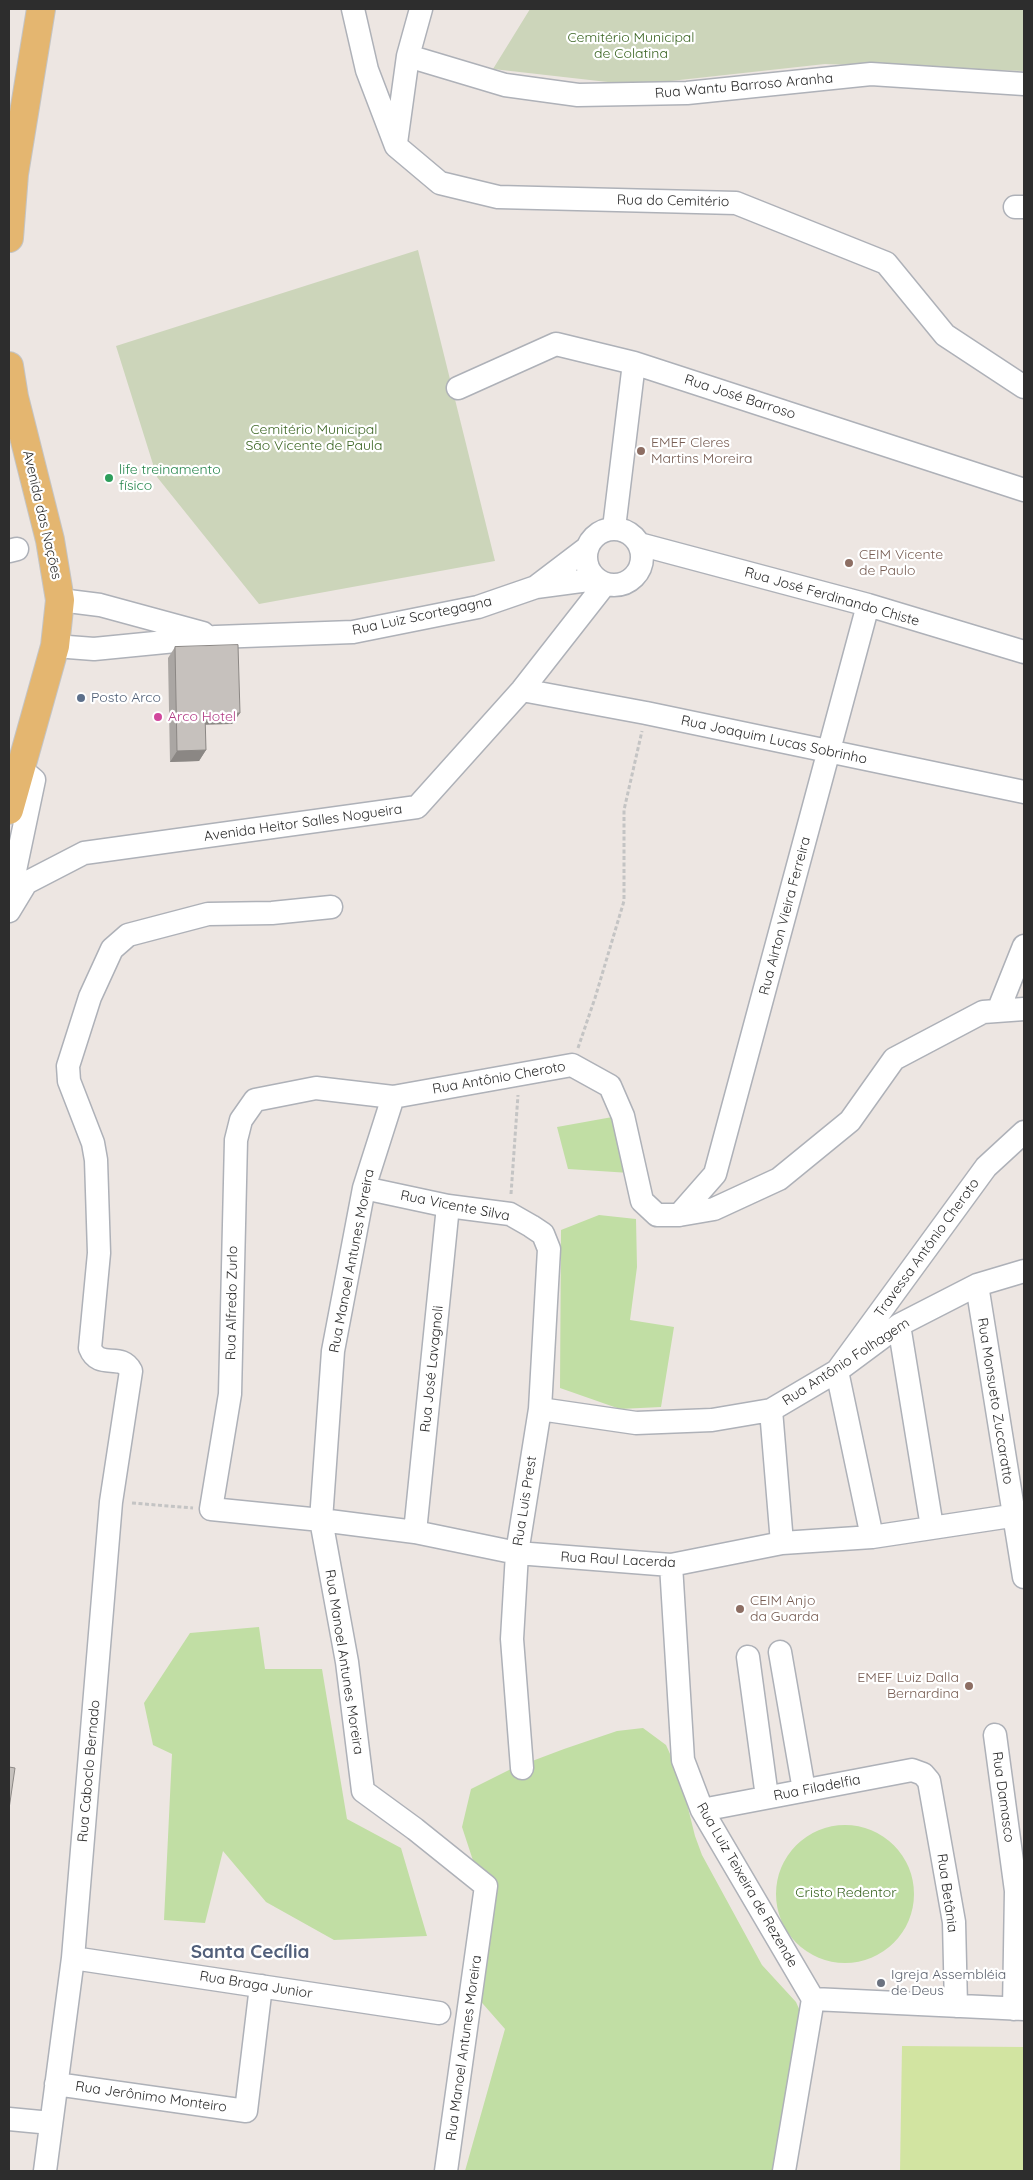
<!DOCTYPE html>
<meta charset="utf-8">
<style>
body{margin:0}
#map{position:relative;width:1033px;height:2180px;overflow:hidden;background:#ede6e2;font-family:Quicksand,sans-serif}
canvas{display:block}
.frame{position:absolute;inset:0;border:10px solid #2d2d2d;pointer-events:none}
</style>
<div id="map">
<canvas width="1033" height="2180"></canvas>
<div class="frame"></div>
</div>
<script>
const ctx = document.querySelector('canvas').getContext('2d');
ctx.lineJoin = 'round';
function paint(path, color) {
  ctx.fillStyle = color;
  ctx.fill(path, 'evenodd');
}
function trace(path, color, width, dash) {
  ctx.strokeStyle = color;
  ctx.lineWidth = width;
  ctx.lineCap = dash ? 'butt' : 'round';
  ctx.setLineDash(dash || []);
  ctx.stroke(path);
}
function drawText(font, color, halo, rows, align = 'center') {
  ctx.font = font + ' Quicksand,sans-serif';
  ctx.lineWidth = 4.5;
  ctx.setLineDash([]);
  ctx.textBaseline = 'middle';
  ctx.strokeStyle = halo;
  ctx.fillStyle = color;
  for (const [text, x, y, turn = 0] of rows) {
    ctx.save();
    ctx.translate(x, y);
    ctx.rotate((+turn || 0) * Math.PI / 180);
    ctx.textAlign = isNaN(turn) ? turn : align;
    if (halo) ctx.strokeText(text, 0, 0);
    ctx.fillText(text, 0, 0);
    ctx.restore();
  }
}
paint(new Path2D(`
 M618 1116 630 1173 568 1169 557 1127Z
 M599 1215 636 1219 637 1267 630 1320 674 1327 661 1407 620 1409 560 1388 561 1230Z
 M259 1627 265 1669H322L347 1819 401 1848 427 1936 334 1940 266 1902 223 1851 205 1923 164 1920 172 1754 153 1745 144 1703 190 1633Z
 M643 1728 666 1745 680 1776 695 1836 702 1855 762 1965 796 2002 811 2036 784 2171H465L505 2029 476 1996 485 1897 462 1827 471 1789 511 1769 564 1749 617 1731Z
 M776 1894a69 69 0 1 1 138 0a69 69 0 1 1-138 0Z`), '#c1dea4');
paint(new Path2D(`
 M530 9H1024V71L825 64 634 85 493 69Z
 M418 250 495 561 259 604 157 477 116 346Z`), '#ccd5ba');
paint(new Path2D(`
 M902 2046 1024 2047V2171H900Z`), '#d2e4a1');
const minor = new Path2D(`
 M353 9 367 70 396 146 440 183 498 197 736 203 886 263 945 335 1024 387
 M408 56 505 85 578 95 687 93 871 74 1024 84
 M396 143 408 56 421 9
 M1015 207H1024
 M458 388 556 344 634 363 1024 490
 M614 528 634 363
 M586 557a28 28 0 1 1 56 0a28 28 0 1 1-56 0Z
 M639 544 868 605 1024 652
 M9 551 17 549
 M537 586 587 548
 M60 600 100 605 203 633
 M55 646 94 649 216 637 353 632 478 607 536 587 596 579
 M522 690 646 713 1024 792
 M9 899 34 780 21 769
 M9 911 26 883 84 853 417 807 522 690 605 584
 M1024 1009 983 1012 894 1059 850 1121 779 1179 714 1209 679 1215H657L642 1201 623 1116 610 1086 572 1065 393 1097 316 1088 255 1100 241 1120 236 1140 230 1394 211 1509 321 1520 415 1532 517 1553 671 1565 782 1543 872 1537 1024 1514
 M998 1011 1024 946
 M393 1097 364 1188 333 1351 321 1520 347 1662 363 1791 415 1829 486 1886 446 2171
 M364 1188 448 1206 510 1214 531 1226 543 1234 549 1249 540 1409 517 1553 512 1639 522 1768
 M679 1215 715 1174 868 605
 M977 1285 1024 1577
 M899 1325 932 1527
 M540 1409 636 1423 712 1420 771 1410 837 1371 899 1325 977 1285 1024 1271
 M771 1410 782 1543
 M415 1532 448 1206
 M872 1537 837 1371 986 1167 1024 1132
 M671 1565 683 1760 702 1810 813 1999 784 2171
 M780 1652 804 1790
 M748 1657 767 1797
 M995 1735 1016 1891 1014 2009
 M702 1810 912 1770 923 1774 929 1781 954 1922 956 2006
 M73 1958 439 2013
 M813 1999 1024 2009
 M56 2084 246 2111 261 1986
 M9 2119 51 2123
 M45 2171 73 1958 111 1502 131 1371C121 1351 99 1371 90 1348L99 1253 96 1160 93 1143 69 1081 68 1066 90 997 112 949 128 935 208 914 272 913 331 907`);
const major = new Path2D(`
 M9 238 14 174 41 9
 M9 366 14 397 50 540 60 600 55 646 9 810`);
trace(minor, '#aeb1b8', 25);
trace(major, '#c4c4c4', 30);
trace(new Path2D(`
 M578 1048 595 998 624 901V810L642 731
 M511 1194 518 1095
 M132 1503 193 1508`), '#c4c4c4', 3, [4, 2.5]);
trace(minor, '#fff', 22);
trace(major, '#e4b670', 28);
paint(new Path2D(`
 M175 647 240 713 232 724H205L206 750 199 761 170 762 168 658Z`), '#aaa6a3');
paint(new Path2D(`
 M240 713 232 724 198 725 205 714Z
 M206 750 199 761 170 762 177 751Z`), '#8b8784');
const building = new Path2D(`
 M238 645 240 713 205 714 206 750 177 751 175 647Z
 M9 1767 15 1768 9 1809Z`);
paint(building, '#c6c1bd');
trace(building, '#8b8784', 1);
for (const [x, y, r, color] of [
 [641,451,5,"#8d6e63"],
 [109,478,5,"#2e9e5b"],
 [849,563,5,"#8d6e63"],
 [81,698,5,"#5c6f8a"],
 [158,717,5,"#d1479c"],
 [740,1609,5,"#8d6e63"],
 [969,1686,5,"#8d6e63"],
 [881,1983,5,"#6b7280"]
]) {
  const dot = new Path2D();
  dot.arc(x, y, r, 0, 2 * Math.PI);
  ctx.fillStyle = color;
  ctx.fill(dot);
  trace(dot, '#fff', 2);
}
drawText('14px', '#3b6523', '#fff', [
 ["Cemitério Municipal",631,38],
 ["de Colatina",631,54],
 ["Cemitério Municipal",314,430],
 ["São Vicente de Paula",314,446],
 ["Cristo Redentor",846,1893]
]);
drawText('14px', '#2d2d2d', '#fff', [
 ["Rua Wantu Barroso Aranha",744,86,-5],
 ["Rua do Cemitério",673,201,1],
 ["Rua José Barroso",740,397,18],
 ["Avenida das Nações",42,515,77],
 ["Rua José Ferdinando Chiste",832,597,16],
 ["Rua Luiz Scortegagna",422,616,-12],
 ["Rua Joaquim Lucas Sobrinho",774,740,12],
 ["Avenida Heitor Salles Nogueira",303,823,-8],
 ["Rua Airton Vieira Ferreira",785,916,-75],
 ["Rua Antônio Cheroto",499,1078,-10],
 ["Rua Vicente Silva",455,1206,11],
 ["Travessa Antônio Cheroto",927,1248,-54],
 ["Rua Manoel Antunes Moreira",352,1261,-79],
 ["Rua Alfredo Zurlo",232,1303,-89],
 ["Rua Antônio Folhagem",846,1362,-33],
 ["Rua José Lavagnoli",432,1369,-84],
 ["Rua Monsueto Zuccaratto",995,1401,81],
 ["Rua Luis Prest",525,1501,-81],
 ["Rua Raul Lacerda",618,1560,3],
 ["Rua Manoel Antunes Moreira",344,1662,81],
 ["Rua Caboclo Bernado",89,1771,-85],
 ["Rua Filadelfia",817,1788,-11],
 ["Rua Damasco",1003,1797,82],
 ["Rua Luiz Teixeira de Rezende",747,1885,60],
 ["Rua Betânia",947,1893,82],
 ["Rua Braga Junior",256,1985,9],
 ["Rua Manoel Antunes Moreira",464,2048,-82],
 ["Rua Jerônimo Monteiro",151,2097,8]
]);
drawText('14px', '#785e54', '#fff', [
 ["EMEF Cleres",651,443],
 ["Martins Moreira",651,459],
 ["CEIM Vicente",859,555],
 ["de Paulo",859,571],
 ["CEIM Anjo",750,1601],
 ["da Guarda",750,1617],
 ["EMEF Luiz Dalla",959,1678,"right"],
 ["Bernardina",959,1694,"right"]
], 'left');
drawText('14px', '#27864d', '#fff', [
 ["life treinamento",119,470],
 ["físico",119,486]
], 'left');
drawText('14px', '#4e5e75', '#fff', [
 ["Posto Arco",91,698]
], 'left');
drawText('14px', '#b23c85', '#fff', [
 ["Arco Hotel",168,717]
], 'left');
drawText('14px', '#5b616d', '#fff', [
 ["Igreja Assembléia",891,1975],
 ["de Deus",891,1991]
], 'left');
drawText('bold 19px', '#515f7a', '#fff', [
 ["Santa Cecília",250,1952]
]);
</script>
